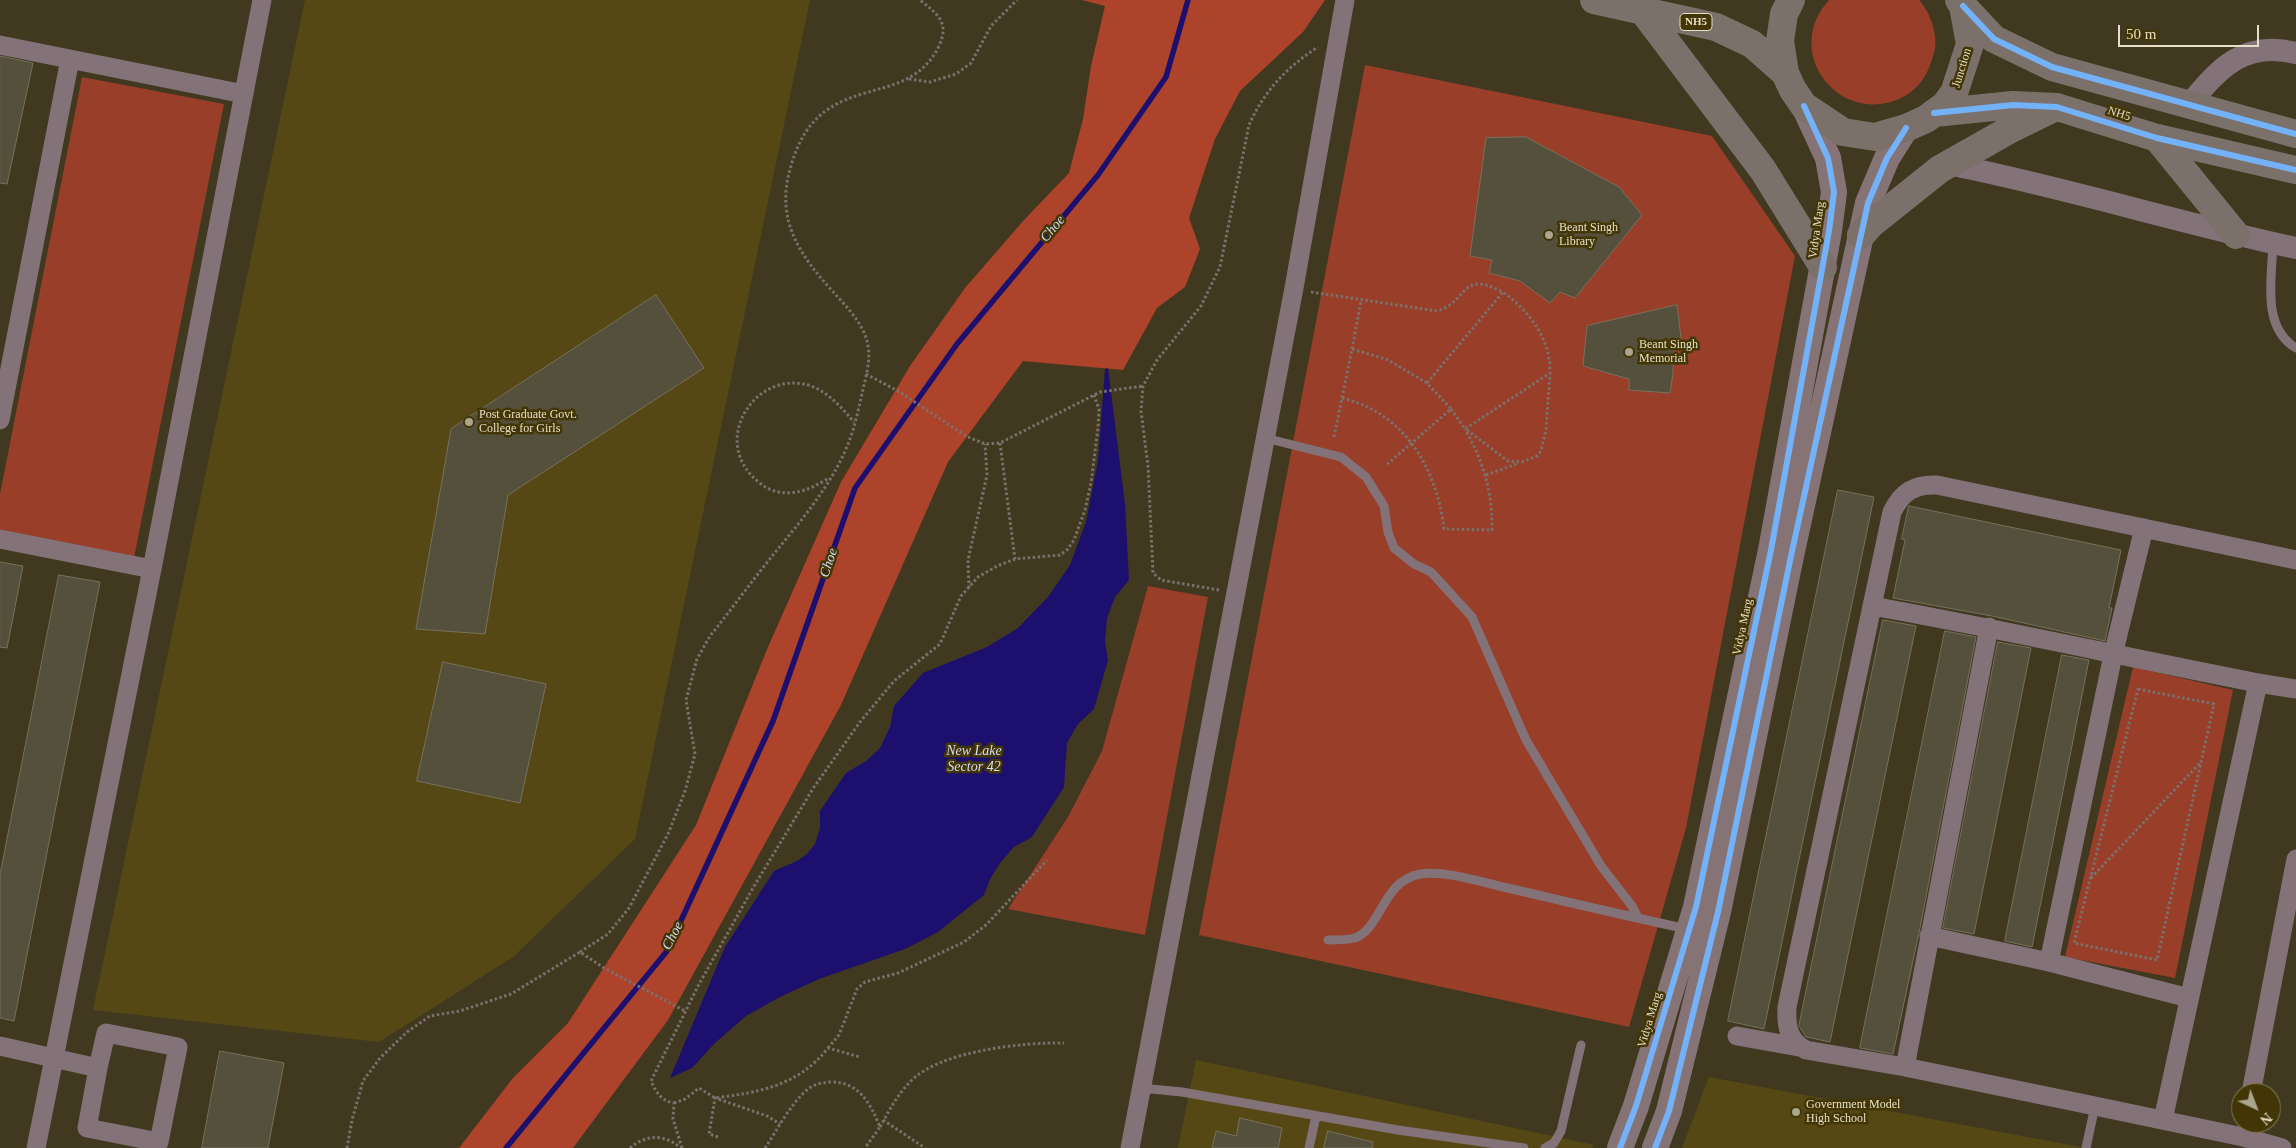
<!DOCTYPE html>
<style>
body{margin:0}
#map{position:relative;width:2296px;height:1148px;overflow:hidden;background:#403920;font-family:"Times New Roman",serif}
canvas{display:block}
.north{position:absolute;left:2231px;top:1083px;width:50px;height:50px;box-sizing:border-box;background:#433606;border:1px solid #847a53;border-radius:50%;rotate:137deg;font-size:14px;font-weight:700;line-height:20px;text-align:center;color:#e6dfc7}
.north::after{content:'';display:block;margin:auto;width:18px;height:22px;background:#aca58d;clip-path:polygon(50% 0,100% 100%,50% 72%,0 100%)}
.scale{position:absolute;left:2118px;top:25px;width:141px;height:22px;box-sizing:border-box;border:2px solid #e6dfc7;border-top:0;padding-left:6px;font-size:15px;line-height:18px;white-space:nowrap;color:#e6dfc7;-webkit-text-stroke:4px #433606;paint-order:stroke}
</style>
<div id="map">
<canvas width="2296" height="1148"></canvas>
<div class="north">N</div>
<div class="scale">50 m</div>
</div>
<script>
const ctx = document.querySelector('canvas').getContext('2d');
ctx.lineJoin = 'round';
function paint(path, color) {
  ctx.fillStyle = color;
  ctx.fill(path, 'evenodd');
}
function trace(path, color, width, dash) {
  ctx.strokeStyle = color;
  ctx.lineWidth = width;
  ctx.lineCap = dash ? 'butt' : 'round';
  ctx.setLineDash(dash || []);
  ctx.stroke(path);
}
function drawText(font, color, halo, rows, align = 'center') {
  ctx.font = font + ' "Times New Roman",serif';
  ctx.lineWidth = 5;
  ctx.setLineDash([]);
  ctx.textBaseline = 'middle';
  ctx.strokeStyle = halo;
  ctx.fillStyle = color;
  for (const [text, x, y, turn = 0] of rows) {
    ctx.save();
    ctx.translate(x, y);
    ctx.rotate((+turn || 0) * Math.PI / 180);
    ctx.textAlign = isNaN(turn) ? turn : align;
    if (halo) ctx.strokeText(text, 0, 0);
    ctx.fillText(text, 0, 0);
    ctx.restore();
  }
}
paint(new Path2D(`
 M305 0H810L635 839 513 957 379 1042 93 1010Z
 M1196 1060 1594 1145 1592 1148H1178Z
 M1709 1077 2086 1148H1682Z`), '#564814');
paint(new Path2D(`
 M1829 0H1919C1931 13 1940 39 1933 56 1931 62 1929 69 1926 74 1922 83 1913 91 1905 96 1843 130 1780 54 1829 0Z
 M1365 65 1712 136 1795 256 1686 828 1629 1027 1199 935Z
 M82 77 224 104 134 558 0 532V494Z
 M1148 586 1208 597 1145 935 1008 909 1068 817 1102 751Z
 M2133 667 2233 690 2175 978 2065 957Z`), '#983e29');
paint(new Path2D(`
 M1082 0H1325L1303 32 1240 91 1215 139 1189 218 1200 249 1185 287 1157 308 1123 370 1023 361 948 462 841 705 668 1020 573 1148H459L513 1078 568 1023 696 825 768 647 841 482 910 366 965 288 1024 220 1069 173 1083 119 1091 66 1105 6Z`), '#ad432a');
paint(new Path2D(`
 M1108 368 1125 504 1129 580 1115 597 1107 618 1105 641 1108 660 1094 709 1078 724 1067 743 1064 787 1032 837 1014 847 1000 863 990 879 984 895 938 932 905 949 819 979 780 997 746 1016 715 1043 692 1068 670 1078 725 947 774 871 797 861 807 854 815 844 820 828V811L846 773 866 761 880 748 890 727 894 706 923 673 987 647 1018 628 1048 597 1070 565 1086 522 1098 460 1105 369Z`), '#1d0f6d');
trace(new Path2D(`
 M506 1148 667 951 773 721 855 488 957 344 1098 175 1166 77 1188 0`), '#1d0f6d', 5.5);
const building = new Path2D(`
 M0 56 33 63 7 184 0 183Z
 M1526 137 1619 187 1642 215 1575 298 1560 292 1550 303 1520 281 1489 273 1492 260 1470 256 1486 138Z
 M656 295 704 368 508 495 485 634 416 629 451 429Z
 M1677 305 1681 338H1674L1673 373 1670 393 1629 390V379L1583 366 1587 326Z
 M1838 490 1874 497 1764 1029 1728 1021Z
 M1909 506 2121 550 2109 608H2112L2105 641 1992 616 1893 598 1905 540 1902 539Z
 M0 562 23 566 7 648 0 647Z
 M59 575 100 582 14 1021 0 1018V875Z
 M1883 620 1916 626 1830 1042 1806 1037 1799 1026Z
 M1945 631 1976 637 1920 928 1893 1054 1860 1048Z
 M1998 642 2031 648 1974 934 1943 928Z
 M2062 655 2089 660 2032 947 2005 941Z
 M443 662 546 684 520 803 417 781Z
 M220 1051 284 1063 268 1148H202Z
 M1240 1118 1282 1128 1278 1148H1212L1216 1131 1236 1136Z
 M1328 1131 1373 1142 1372 1148H1324Z`);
paint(building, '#55503b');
trace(building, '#76715c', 1);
trace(new Path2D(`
 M909 79 930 82 956 74 971 63 991 26 1017 0
 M1311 292 1437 311C1469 302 1459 269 1503 292L1427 383 1451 409 1385 466
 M1352 349 1361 301
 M866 374 898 391 966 436 985 444 1000 443 1100 392 1143 386
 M1342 398C1405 413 1437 469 1444 529L1492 530C1493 493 1483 461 1465 429
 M1451 409 1465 429 1550 373C1551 339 1529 311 1503 292
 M1467 430 1508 461 1522 462 1537 456 1541 451 1546 430 1550 374
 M1334 437 1352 349 1388 360 1427 383
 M1000 443 1015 559
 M1486 475 1519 463
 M827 479C807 492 782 500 761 484 706 443 756 367 811 386 828 392 842 408 854 422
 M969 588 968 560 987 475 985 444
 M1219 590 1161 580 1153 573 1148 466 1141 411 1143 386 1157 360 1201 306 1220 267 1249 125C1264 91 1287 67 1318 47
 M2138 689 2214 704 2157 960 2074 943Z
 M2091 878 2200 763
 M580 952 608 934 629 908 668 834 685 791 695 754 686 700 697 659 710 636C730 611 749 585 769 560 798 524 831 487 848 444 855 427 859 407 863 389 867 373 872 354 866 338 861 322 847 307 836 295 801 257 774 221 791 166 797 144 808 123 827 110 865 83 915 95 939 46 950 22 937 14 920 0
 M828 1048 839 1035 857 989 865 982 898 973 964 942 986 925 1047 860
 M674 1103 685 1099 699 1088 715 1098C760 1092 798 1086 828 1048L860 1057
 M883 1120 925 1148
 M880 1127C889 1111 897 1095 910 1082 938 1051 1024 1042 1064 1043
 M718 1137 709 1134 715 1098 767 1116 780 1124
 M347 1148 352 1120 363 1081 380 1058 407 1032 430 1016 460 1011 511 994 580 952 604 968 685 1011
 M630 1148C647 1134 664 1134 681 1148
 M682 1148 673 1119 674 1103C661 1101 656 1092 651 1081L698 986 753 888 814 787 860 722 894 681 940 644 961 596 978 577 997 566 1015 559 1060 555 1068 549 1074 540 1085 510 1091 483 1098 428 1099 409 1094 395
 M765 1148C778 1129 790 1104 808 1089 814 1084 822 1083 829 1082 859 1081 870 1103 880 1127L865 1148`), '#7c706c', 3, [2.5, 2.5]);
trace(new Path2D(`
 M2273 243C2272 278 2261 327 2296 348
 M1265 438 1341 457 1366 477 1384 506 1388 532 1394 548 1414 564 1431 572 1472 617 1526 740 1601 866 1632 906 1638 918
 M1328 940C1336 940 1347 940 1355 938 1382 928 1382 880 1421 874 1445 870 1484 883 1508 888 1567 902 1627 916 1687 929
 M1141 1088 1182 1092 1398 1130 1524 1148
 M1309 1148 1316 1116
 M1545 1148 1554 1143 1561 1131 1581 1045
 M2086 1148 2095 1106`), '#837278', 9);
trace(new Path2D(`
 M0 45 244 94
 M0 420 70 59
 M0 539 152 569
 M1872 606C2001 629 2129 658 2258 683L2163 1120
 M2258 683 2296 689
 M1929 936 2049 962 2113 655 2144 528
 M2049 962 2189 998
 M1737 1036 1799 1047
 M0 1046 98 1068 106 1033 178 1047 159 1142 87 1128 98 1068
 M1905 1067 1989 627
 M2251 1093 2296 859
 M36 1148 152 569 262 0
 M1130 1148 1294 288 1345 0
 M2282 1148 2243 1137 2095 1106 1905 1067 1806 1050C1788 1041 1786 1025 1787 1007L1892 512C1902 492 1914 484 1937 485L2296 560`), '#837278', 19);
trace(new Path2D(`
 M2189 105C2219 68 2244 40 2296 53
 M1948 164C2065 187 2179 223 2296 248`), '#837278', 22);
trace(new Path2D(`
 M1620 1148 1636 1106 1696 907 1771 550 1829 231 1834 192 1828 158 1804 106
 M1655 1148 1669 1111 1718 912 1791 556 1868 203 1887 158 1906 128`), '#867376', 26);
trace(new Path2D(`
 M1594 0 1716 27 1752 44 1785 73
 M1791 0 1784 14 1780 41 1785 73 1793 90 1804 106 1843 132 1875 137 1906 128 1926 119 1945 105 1954 93 1970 44 1963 6 1959 0
 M1963 6 1994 39 2052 67 2296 134
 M1643 11 1763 170 1823 267
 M1934 113 2013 105 2057 107 2157 138 2296 170
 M2157 138 2236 235
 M1861 235 1871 224 1940 169 2009 130 2054 108`), '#7c706a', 28);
trace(new Path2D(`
 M1963 6 1994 39 2052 67 2296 134
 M1934 113 2013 105 2057 107 2157 138 2296 170
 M1620 1148 1636 1106 1696 907 1771 550 1829 231 1834 192 1828 158 1804 106
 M1655 1148 1669 1111 1718 912 1791 556 1868 203 1887 158 1906 128`), '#73b2f8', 6);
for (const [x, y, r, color] of [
 [1549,235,5,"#aca58d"],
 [1629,352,5,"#aca58d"],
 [469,422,5,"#aca58d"],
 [1796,1112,5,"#aca58d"]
]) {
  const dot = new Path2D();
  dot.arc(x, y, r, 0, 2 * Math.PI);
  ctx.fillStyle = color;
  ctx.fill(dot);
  trace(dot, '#433606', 2);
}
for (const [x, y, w] of [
 [1696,22,32]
]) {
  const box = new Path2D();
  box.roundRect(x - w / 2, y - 8.5, w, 17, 4);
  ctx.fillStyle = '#433606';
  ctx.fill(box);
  trace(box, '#e6dfc7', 1);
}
drawText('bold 11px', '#e6dfc7', null, [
 ["NH5",1696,22]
]);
drawText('12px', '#e6dfc7', '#433606', [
 ["Junction",1962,68,-73],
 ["NH5",2119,114,18],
 ["Vidya Marg",1817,230,-82],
 ["Vidya Marg",1743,627,-78],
 ["Vidya Marg",1650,1020,-73]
]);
drawText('12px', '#e6dfc7', '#433606', [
 ["Beant Singh",1559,228],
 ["Library",1559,242],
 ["Beant Singh",1639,345],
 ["Memorial",1639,359],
 ["Post Graduate Govt.",479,415],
 ["College for Girls",479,429],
 ["Government Model",1806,1105],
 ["High School",1806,1119]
], 'left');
drawText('italic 14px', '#d4dbf7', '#433606', [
 ["Choe",1053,229,-50],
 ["Choe",829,563,-71],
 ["New Lake",974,751],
 ["Sector 42",974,767],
 ["Choe",673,936,-63]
]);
</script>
